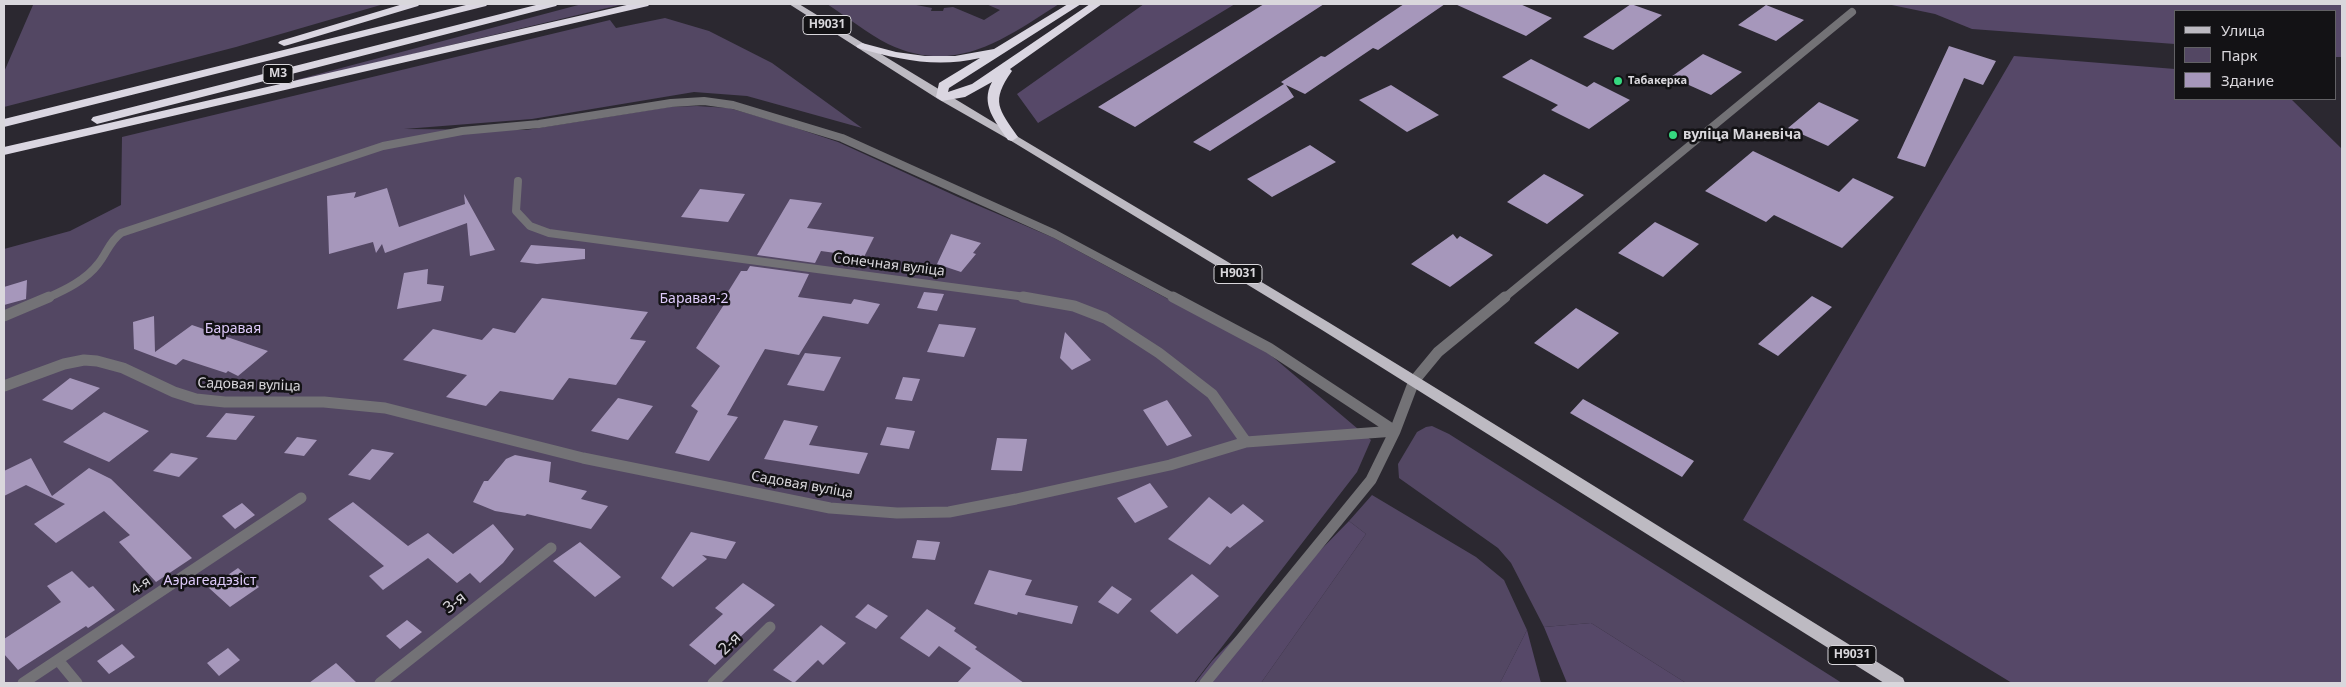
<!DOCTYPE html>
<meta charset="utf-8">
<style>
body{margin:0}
#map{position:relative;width:2346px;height:687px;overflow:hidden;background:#2b2830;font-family:"Noto Sans",sans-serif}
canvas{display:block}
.frame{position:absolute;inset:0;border:5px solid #d9d7dc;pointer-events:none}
.legend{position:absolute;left:2174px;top:10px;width:162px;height:90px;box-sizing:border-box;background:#131215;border:1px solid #626165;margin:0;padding:6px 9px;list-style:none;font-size:15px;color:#d9d7dc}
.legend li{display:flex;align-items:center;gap:10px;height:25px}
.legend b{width:25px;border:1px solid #626165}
</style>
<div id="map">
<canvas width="2346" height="687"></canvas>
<div class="frame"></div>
<ul class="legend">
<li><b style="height:6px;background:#bdbac2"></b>Улица</li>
<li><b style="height:14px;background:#534763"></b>Парк</li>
<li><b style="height:14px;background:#a697bb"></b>Здание</li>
</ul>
</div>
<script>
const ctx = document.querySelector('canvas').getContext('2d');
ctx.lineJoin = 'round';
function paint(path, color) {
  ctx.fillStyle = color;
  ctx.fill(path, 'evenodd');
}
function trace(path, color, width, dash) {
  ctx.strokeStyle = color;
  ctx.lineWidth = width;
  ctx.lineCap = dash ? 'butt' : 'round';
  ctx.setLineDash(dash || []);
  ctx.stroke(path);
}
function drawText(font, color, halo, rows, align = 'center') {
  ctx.font = font + ' "Noto Sans",sans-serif';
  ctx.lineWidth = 5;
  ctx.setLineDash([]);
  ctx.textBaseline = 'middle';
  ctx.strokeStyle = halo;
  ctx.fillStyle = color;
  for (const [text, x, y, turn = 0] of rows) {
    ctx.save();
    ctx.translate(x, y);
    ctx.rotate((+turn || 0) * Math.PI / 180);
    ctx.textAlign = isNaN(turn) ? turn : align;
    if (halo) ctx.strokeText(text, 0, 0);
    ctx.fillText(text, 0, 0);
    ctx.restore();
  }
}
paint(new Path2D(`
 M36 4H384L236 47 4 107V72L33 5Z
 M582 4H624L295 82 296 80Z
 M827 4H911L932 8 931 11H943L944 8 953 7 984 20 1000 10 986 4H1059C1004 39 956 76 888 44 867 33 847 17 827 4Z
 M665 18 709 31 772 63 862 128 747 96 694 92 532 119 404 129 526 130 669 107 697 106 729 108 781 123 838 142 958 197 1054 238 1267 352 1371 440 1357 472 1194 683H4V249L70 231 121 205 122 137 610 20 616 28Z
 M1432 426 1449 434 1842 683H1686L1591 623 1544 627 1511 563 1498 548 1399 478 1398 464 1417 432 1426 427Z
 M1372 495 1476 557 1504 580 1527 630 1500 683H1261L1366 534 1349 521Z`), '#534763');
paint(new Path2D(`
 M1144 4H1235L1038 123 1017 94Z
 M1887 4H2342V57H2335V11H2175V44L1972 29 1935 14Z
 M2014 56 2175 69V99H2291L2342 149V683H2012L1743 520Z
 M1349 521 1366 534 1261 683H1195L1212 661Z
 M1591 623 1686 683H1567L1544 627Z
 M1527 630 1541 683H1500Z`), '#564868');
paint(new Path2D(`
 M1264 4H1324L1135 127 1098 107Z
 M1404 4H1445L1378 50 1373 48 1305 94 1286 85 1294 97 1210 151 1193 142 1284 84 1281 82 1321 56 1325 57Z
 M1455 4H1520L1552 18 1526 36Z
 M1631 4 1662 15 1613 50 1583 37Z
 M1766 5 1804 20 1776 41 1738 25Z
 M1949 46 1996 61 1983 85 1964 78 1925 167 1897 158Z
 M1703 54 1742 72 1711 95 1671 77Z
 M1531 59 1587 87 1594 82 1630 100 1589 129 1551 110 1558 105 1502 77Z
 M1391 85 1439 115 1407 132 1359 100Z
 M1819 102 1859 120 1828 146 1788 128Z
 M1310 145 1336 162 1272 197 1247 179Z
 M1753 151 1839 192 1853 178 1894 197 1842 248 1774 215 1766 222 1705 191Z
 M1544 174 1584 195 1547 224 1507 202Z
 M387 188 399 227 465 204 464 194 495 250 470 256 467 223 385 253 382 244 376 253 373 242 329 254 327 196 356 192 354 198Z
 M700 189 745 194 728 222 681 217Z
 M790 199 822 203 807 228 874 237 864 257 821 251 815 263 757 255Z
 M1655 222 1699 244 1663 277 1618 253Z
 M951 234 981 243 973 253 976 254 961 272 937 264Z
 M1453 234 1457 239 1460 236 1493 255 1450 287 1411 264Z
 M531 245 585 249V259L537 264 520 262Z
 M750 266 809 274 798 297 851 304 854 299 880 304 868 324 823 316 799 355 765 349 727 415 738 417 709 461 675 453 698 411 691 406 720 366 696 348 725 303H721L741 271H747Z
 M428 269 427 284 444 286 441 301 397 309 404 273Z
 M27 280 26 299 4 305V287Z
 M924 292 944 294 937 311 917 308Z
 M1812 296 1832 307 1778 356 1758 344Z
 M542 298 648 312 630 339 646 341 616 385 569 378 553 400 500 391 486 406 446 397 467 375 403 360 433 329 482 340 493 328 515 333Z
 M1576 308 1619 333 1578 369 1534 343Z
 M154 316 155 352 192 325 268 351 238 376 228 371 226 373 183 359 176 365 134 349 133 322Z
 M939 324 976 328 964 357 927 352Z
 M1065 332 1091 360 1072 370 1060 358Z
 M805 353 841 357 824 391 787 385Z
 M903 377 920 379 912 401 895 399Z
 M70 378 100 388 72 410 42 400Z
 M618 398 653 406 628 440 591 431Z
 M1583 399 1694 461 1682 477 1570 413Z
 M1167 400 1192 436 1167 446 1143 410Z
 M104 412 149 431 109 462 63 442Z
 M226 413 255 416 236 440 206 437Z
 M784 420 818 426 809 445 868 453 859 474 764 459Z
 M887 427 915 431 909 449 880 445Z
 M297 437 317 440 304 456 284 453Z
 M997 438 1027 439 1022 471 991 470Z
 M372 449 394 453 370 480 348 475Z
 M171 453 198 458 179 477 153 471Z
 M515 455 551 462 549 482 587 491 581 499 608 506 591 529 527 514 525 516 495 511 473 502 484 481H488L506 459Z
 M31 458 52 496 89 468 111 479 192 558 156 582 119 542 130 535 104 511 56 543 34 524 65 504 26 485 4 496V471Z
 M1150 483 1168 507 1135 523 1117 498Z
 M1209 497 1231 514 1243 504 1264 521 1230 548 1227 546 1210 565 1168 539Z
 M353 502 408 546 428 533 453 554 493 524 514 549 503 563 480 583 470 573 457 583 428 558 383 590 369 576 384 566 328 519Z
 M242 503 255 515 235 529 222 516Z
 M691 532 736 542 726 559 702 555 707 559 673 587 661 578Z
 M917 540 940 542 935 560 912 558Z
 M580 542 621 577 595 597 553 561Z
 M238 568 259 587 230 607 209 588Z
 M989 570 1032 580 1025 595 1078 606 1072 624 1018 612 1017 615 974 604Z
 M72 571 89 588 93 586 115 610 88 628 86 626 18 670 4 654V639L61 602 47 586Z
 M1192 574 1219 596 1177 634 1150 611Z
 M743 583 775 605 738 639 740 641 715 665 689 645 723 614 715 608Z
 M1112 586 1132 599 1118 614 1098 602Z
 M868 604 888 616 876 629 855 617Z
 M927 609 956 628 954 631 977 647 975 649 1024 683H957L971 668 939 646 929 657 900 638Z
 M407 620 422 632 400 649 386 636Z
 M821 625 846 643 823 665 818 660 794 683 773 670Z
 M122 644 135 657 109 674 97 661Z
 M228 648 240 660 219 676 207 663Z
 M336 663 357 683H309Z`), '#a697bb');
trace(new Path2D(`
 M518 181 516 211 530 226 549 233 1033 298
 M47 298C65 290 86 280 98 264 107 253 109 242 121 233L383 146 462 131 539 124 671 103 704 101 733 105 842 138 1055 234 1175 298
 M1504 298 1852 12`), '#737276', 8);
trace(new Path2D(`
 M1023 297 1074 306 1105 318 1159 353 1212 394 1246 442
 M1173 297 1269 348 1395 431
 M4 316 49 297
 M4 386 64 364 84 360 97 361 123 368 174 392 196 399 225 402H324L385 408 583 458 830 508 897 513 949 512 1016 499 1170 465 1246 442 1395 431
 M58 660 77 683
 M23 683 301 498
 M380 683 551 548
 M713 683 770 627
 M1205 683 1371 480 1395 431 1414 381 1438 352 1505 297`), '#737276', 11);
paint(new Path2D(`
 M789 4H799C974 112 1152 216 1328 322 1520 439 1711 559 1903 678L1905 683H1884L1322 330 1008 139 938 99Z`), '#bdbac2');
paint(new Path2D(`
 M403 4H420L418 6 288 45 284 46 278 43 280 41Z
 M470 4H488L486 6 4 127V119Z
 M540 4H558L556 6 97 124 91 120 93 117Z
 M631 4H650L648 6 4 155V147Z
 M1068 4H1081L949 88 948 92 972 84 1090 4H1102L1010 69 1012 71C990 102 999 109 1018 137L1012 141 1008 140C995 121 980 104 992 82L965 97 942 101 936 97 939 83 980 58C937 68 900 60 858 48L856 46 862 43 896 52 925 56H955L994 49Z`), '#dad6e1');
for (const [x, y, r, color] of [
 [1618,81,5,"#36d880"],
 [1673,135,5,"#36d880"]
]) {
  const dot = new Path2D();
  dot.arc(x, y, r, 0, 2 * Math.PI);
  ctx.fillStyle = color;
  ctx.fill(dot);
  trace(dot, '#131215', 2);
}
drawText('bold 11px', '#d9d7dc', '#131215', [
 ["Табакерка",1628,81]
], 'left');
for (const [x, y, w] of [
 [827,25,48],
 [278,74,30],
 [1238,274,48],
 [1852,655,48]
]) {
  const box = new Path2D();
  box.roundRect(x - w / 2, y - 9.5, w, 19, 4);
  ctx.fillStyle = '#131215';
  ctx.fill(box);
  trace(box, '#d9d7dc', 1);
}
drawText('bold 12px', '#d9d7dc', null, [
 ["Н9031",827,25],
 ["М3",278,74],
 ["Н9031",1238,274],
 ["Н9031",1852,655]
]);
drawText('bold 14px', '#d9d7dc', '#131215', [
 ["вуліца Маневіча",1683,135]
], 'left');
drawText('14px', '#d9d7dc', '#131215', [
 ["Сонечная вуліца",889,265,7],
 ["Садовая вуліца",249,385,2],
 ["Садовая вуліца",802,485,10],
 ["4-я",141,586,-34]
]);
drawText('14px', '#dfcbfb', '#131215', [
 ["Баравая-2",694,299],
 ["Баравая",233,329],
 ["Аэрагеадэзіст",210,581]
]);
drawText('16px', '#d9d7dc', '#131215', [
 ["3-я",455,603,-38],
 ["2-я",730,644,-44]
]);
</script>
